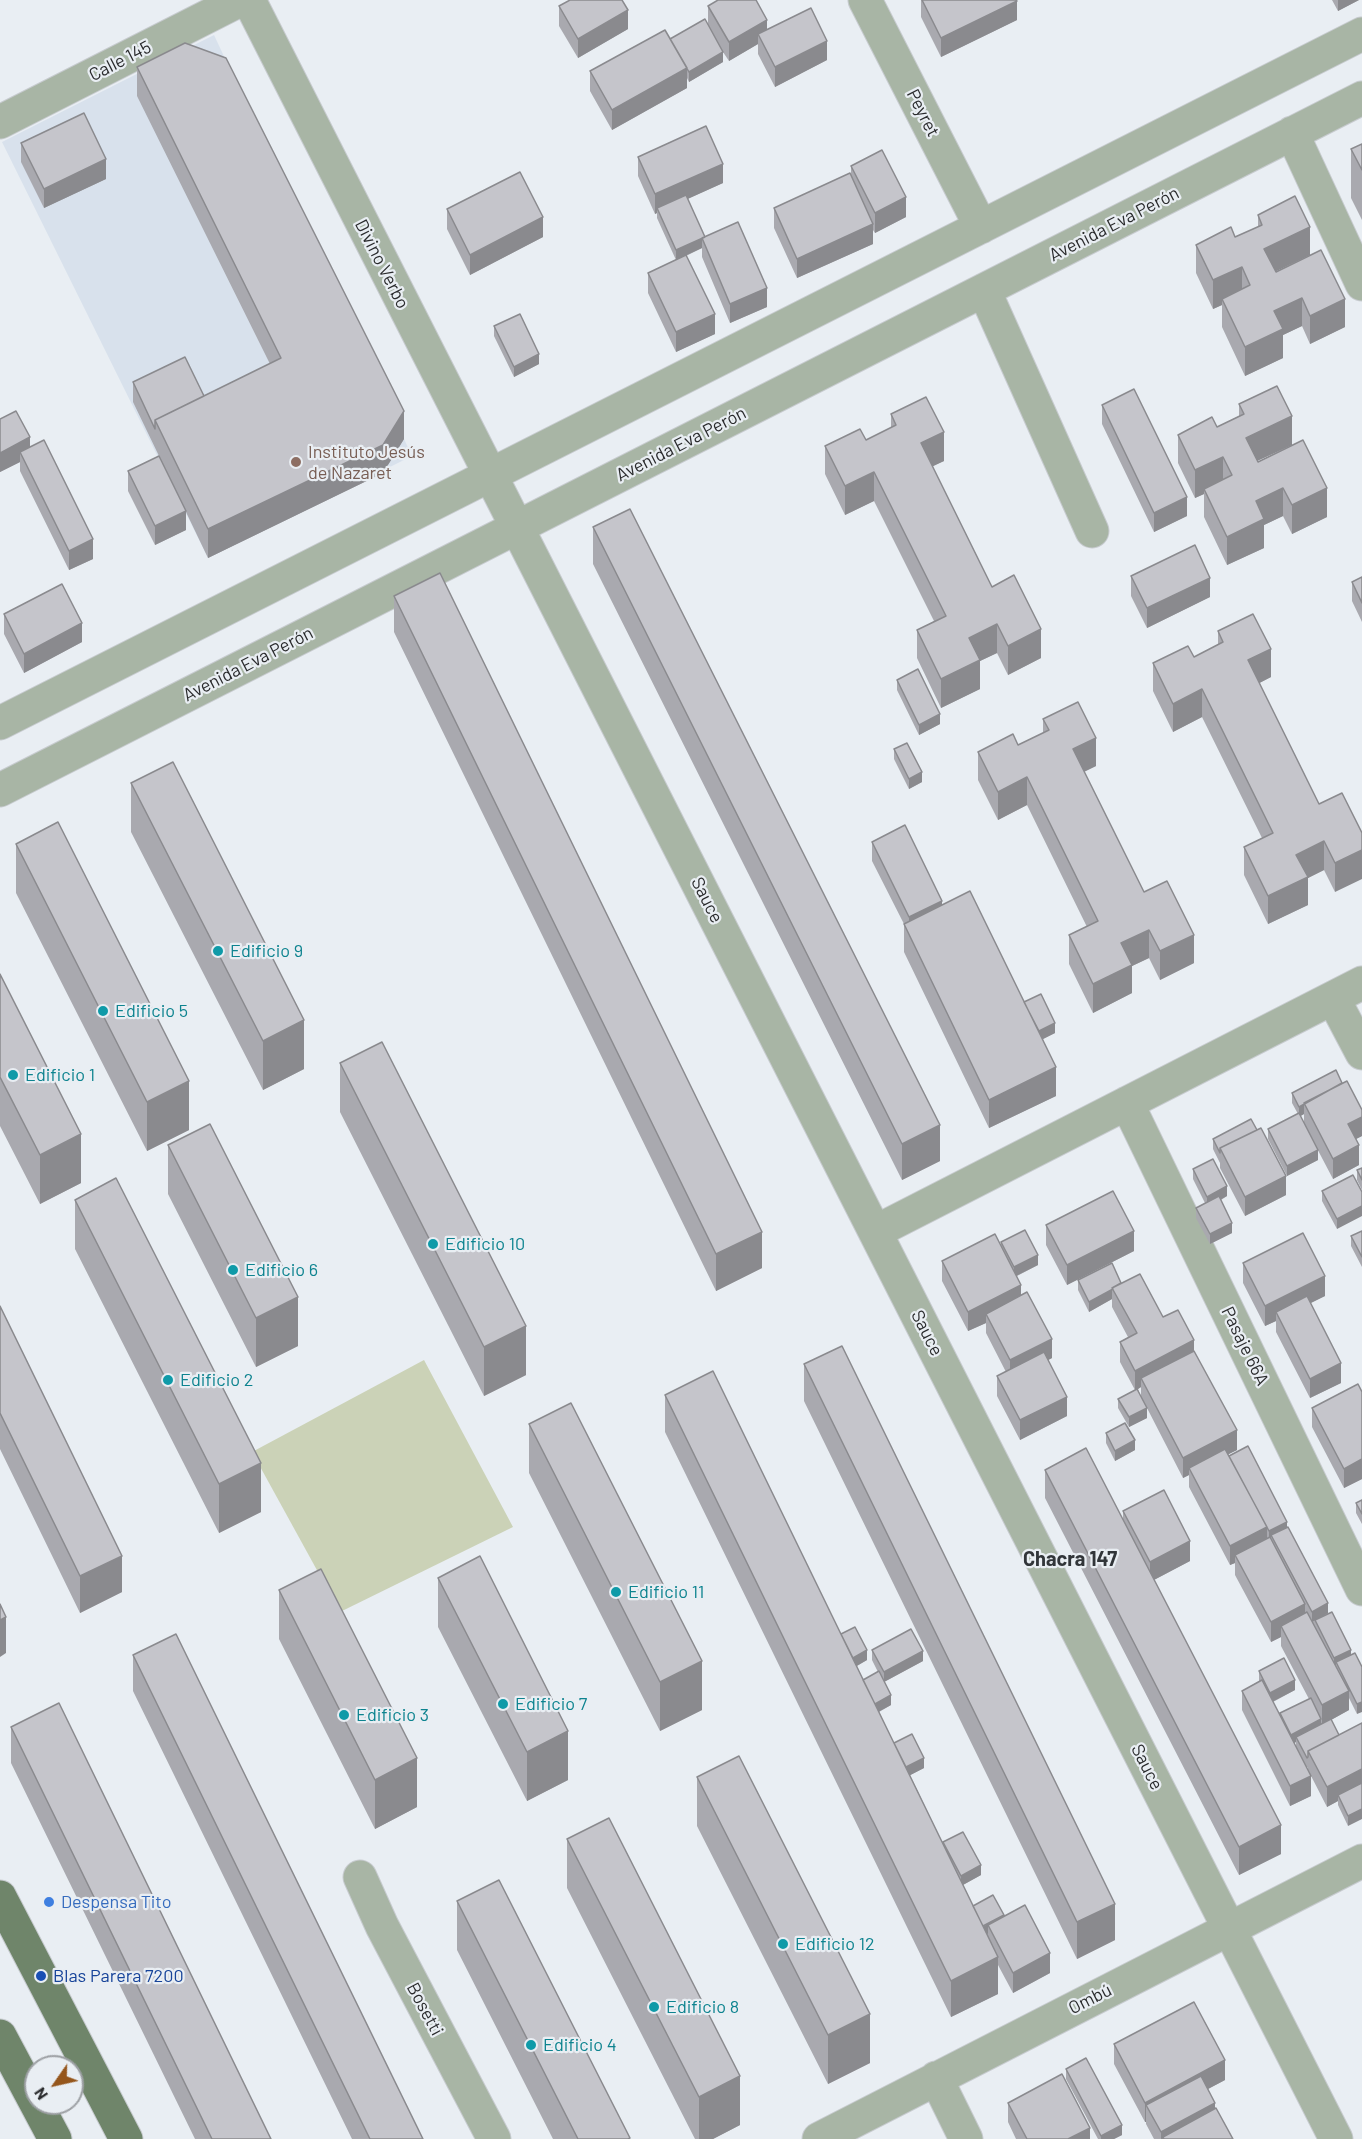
<!DOCTYPE html>
<meta charset="utf-8">
<style>
body{margin:0}
#map{position:relative;width:1362px;height:2139px;overflow:hidden;background:#e9eef3;font-family:Barlow,sans-serif}
canvas{display:block}
.north{position:absolute;left:24px;top:2055px;width:60px;height:60px;box-sizing:border-box;background:#e9eef3;border:2px solid #9da0a4;border-radius:50%;rotate:236deg;font-size:16px;font-weight:700;line-height:24px;text-align:center;color:#2a2b2d}
.north::after{content:'';display:block;margin:auto;width:21px;height:27px;background:#95561c;clip-path:polygon(50% 0,100% 100%,50% 72%,0 100%)}
</style>
<div id="map">
<canvas width="1362" height="2139"></canvas>
<div class="north">N</div>
</div>
<script>
const ctx = document.querySelector('canvas').getContext('2d');
ctx.lineJoin = 'round';
function paint(path, color) {
  ctx.fillStyle = color;
  ctx.fill(path, 'evenodd');
}
function trace(path, color, width, dash) {
  ctx.strokeStyle = color;
  ctx.lineWidth = width;
  ctx.lineCap = dash ? 'butt' : 'round';
  ctx.setLineDash(dash || []);
  ctx.stroke(path);
}
function drawText(font, color, halo, rows, align = 'center') {
  ctx.font = font + ' Barlow,sans-serif';
  ctx.lineWidth = 4.5;
  ctx.setLineDash([]);
  ctx.textBaseline = 'middle';
  ctx.strokeStyle = halo;
  ctx.fillStyle = color;
  for (const [text, x, y, turn = 0] of rows) {
    ctx.save();
    ctx.translate(x, y);
    ctx.rotate((+turn || 0) * Math.PI / 180);
    ctx.textAlign = isNaN(turn) ? turn : align;
    if (halo) ctx.strokeText(text, 0, 0);
    ctx.fillText(text, 0, 0);
    ctx.restore();
  }
}
paint(new Path2D(`
 M214 35 412 456 208 558 2 142Z`), '#d8e1ec');
paint(new Path2D(`
 M424 1360 513 1527 340 1612 252 1452Z`), '#cbd2b7');
const minor = new Path2D(`
 M249 0 1336 2139
 M865 0 981 227
 M0 122 240 0
 M1292 133 1362 284
 M984 290 1092 531
 M0 723 1362 34
 M0 790 1362 98
 M1333 998 1362 1053
 M1127 1103 1362 1589
 M875 1232 1362 983
 M360 1877 382 1926 494 2139
 M936 2078 966 2139
 M819 2139 1362 1861`);
const major = new Path2D(`
 M0 1897 126 2139
 M0 2036 55 2139`);
trace(minor, '#c7cbcf', 35);
trace(major, '#c7cbcf', 35);
trace(minor, '#a8b5a5', 33);
trace(major, '#6f856a', 33);
paint(new Path2D(`
 M921 0H1016L1017 20 941 57 921 17Z
 M1332 0H1359L1338 11Z
 M559 6 628 29 578 58 559 26Z
 M708 6 767 30 827 60 775 87 758 54V44L729 61 723 52V62L689 82 687 78V88L612 130 590 91V71L708 24Z
 M137 67 404 439 383 473 208 558 186 512V530L155 545 128 491V471L159 456 133 402V382L204 396 270 364 137 96Z
 M21 143 106 179 44 208 21 162Z
 M1362 144V220L1351 198V149Z
 M638 157 723 183 687 199 705 237 767 307 730 323 702 257V248L686 256 715 334 676 352 648 293V273L676 260 657 218V213L655 214 638 176Z
 M851 166 906 217 875 233 873 230V244L797 278 774 228V208L851 175Z
 M447 209 543 237 470 275 447 229Z
 M1258 215 1310 255 1276 271 1345 327 1310 344 1302 326 1283 335V358L1245 376 1222 327V305L1213 309 1196 273V245L1235 237 1258 227Z
 M494 326 539 364 514 377 494 336Z
 M1239 404 1292 445 1257 461 1258 462 1327 517 1292 534 1283 516 1264 525V548L1227 565 1204 517V494L1195 498 1178 463V435L1217 427 1239 416Z
 M1102 405 1187 516 1154 532 1102 424Z
 M891 414 944 461 932 466 992 587 1041 658 1008 675 997 653 980 661V689L941 708 917 658V630L934 621 874 501 845 515 825 474V446L866 440 891 428Z
 M0 419 30 447 93 559 69 570 20 471V462L0 472Z
 M593 527 940 1161 902 1180 593 564Z
 M1131 576 1210 597 1147 628 1131 596Z
 M1362 577V622L1352 601V582Z
 M394 596 762 1268 716 1291 394 632Z
 M4 614 82 642 24 673 4 634Z
 M1218 631 1271 677 1259 683 1319 804 1342 793 1335 892 1324 870 1308 878V905L1268 924 1244 875V847L1262 838 1202 717 1173 732 1153 691V663L1194 657 1218 645Z
 M897 680 940 724 919 735 897 690Z
 M1043 719 1096 766 1084 772 1144 892 1194 963 1160 980 1149 958 1132 966V993L1093 1013 1069 964V935L1087 927 1027 805 998 820 978 780V752L1018 745 1043 733Z
 M894 749 922 782 909 789 894 759Z
 M131 783 304 1069 263 1090 131 832Z
 M872 842 942 905 1024 1002 1055 1033 1043 1039 1056 1096 989 1128 904 952V924L872 861Z
 M16 844 189 1130 147 1151 16 893Z
 M0 974 81 1183 40 1204 0 1126Z
 M340 1063 526 1375 484 1396 340 1112Z
 M1292 1093 1362 1136 1356 1139 1359 1165 1333 1179 1311 1137 1318 1160 1287 1176 1268 1139V1129L1298 1114 1292 1103ZM1304 1114V1123L1300 1116Z
 M1213 1139 1286 1195 1245 1216 1220 1168V1163L1213 1149Z
 M168 1145 298 1346 256 1367 168 1194Z
 M1362 1168V1190L1357 1180V1170Z
 M1193 1169 1227 1196 1221 1200 1232 1233 1210 1244 1196 1218V1208L1205 1203 1193 1179Z
 M1353 1175 1337 1229 1322 1201V1191Z
 M75 1200 261 1512 219 1533 75 1249Z
 M1046 1225 1134 1251 1067 1285 1046 1245Z
 M1362 1231V1267L1351 1246V1236Z
 M1001 1242 1038 1265 1017 1276 1021 1295 1052 1358 1048 1360 1067 1416 1020 1440 997 1396V1376L1006 1372 986 1333V1323L968 1331 942 1281V1261L1001 1246Z
 M1243 1263 1325 1296 1310 1303 1341 1383 1310 1398 1276 1332V1321L1265 1326 1243 1283Z
 M1078 1280 1121 1283 1163 1317 1194 1351 1237 1450 1228 1454 1287 1527 1328 1613 1351 1654 1362 1667 1357 1714 1349 1698V1710L1331 1720 1339 1735 1362 1723 1348 1826 1338 1805V1801L1327 1807 1308 1770V1767L1307 1768 1296 1747V1742L1294 1743 1311 1796 1290 1806 1242 1710V1691L1259 1681V1671L1295 1690 1273 1702 1280 1716V1713L1309 1699 1281 1646V1637L1271 1642 1235 1575V1563L1230 1565 1189 1487V1475L1183 1478 1147 1408V1418L1129 1427 1118 1408V1399L1135 1390 1120 1362V1342L1128 1337 1112 1307V1299L1089 1312 1078 1290ZM1141 1387V1397L1138 1389Z
 M0 1306 122 1592 80 1613 0 1449Z
 M804 1364 1115 1940 1077 1959 804 1401Z
 M1362 1392V1479L1344 1488 1312 1427V1408Z
 M665 1395 841 1634 867 1660 857 1666 863 1680 878 1672 872 1660V1650L923 1661 884 1682 891 1705 879 1712 894 1743 924 1768 910 1775 943 1844 981 1875 963 1885 973 1906 1004 1915 1050 1973 1013 1993 998 1965V1994L951 2017 665 1432Z
 M529 1424 702 1710 660 1731 529 1473Z
 M1106 1433 1135 1450 1115 1461 1106 1443Z
 M1045 1470 1123 1519V1511L1190 1561 1154 1580 1281 1854 1239 1875 1045 1498Z
 M1362 1500V1524L1356 1513V1503Z
 M438 1578 568 1780 527 1801 438 1627Z
 M279 1590 417 1807 375 1829 279 1639Z
 M133 1655 423 2139H352L133 1691Z
 M11 1727 271 2139H195L11 1763Z
 M697 1777 870 2063 828 2084 697 1826Z
 M567 1839 740 2125 713 2139H695L567 1888Z
 M457 1901 630 2139H553L457 1950Z
 M1114 2044 1225 2080 1208 2089 1215 2109 1233 2139H1154L1146 2124V2122H1145L1114 2064Z
 M1066 2069 1122 2135 1114 2139H1098L1066 2079Z
 M1008 2103 1090 2139H1016L1008 2122Z`), '#a9a9af');
paint(new Path2D(`
 M1338 0H1359L1338 11Z
 M1017 1V20L941 57V38Z
 M628 10V29L578 58V39Z
 M767 20V40L758 34V44L729 61V42Z
 M827 41V60L775 87V67Z
 M723 52V62L689 82V72Z
 M687 68V88L612 130V110Z
 M106 159V179L44 208V189Z
 M723 164V183L659 212 657 208V213L655 214V194Z
 M906 197V217L875 233V213Z
 M543 217V237L470 275V255Z
 M873 224V244L797 278V259Z
 M1310 227V255L1264 277V249Z
 M702 238V248L676 260V250Z
 M1242 267V295L1222 299V305L1213 309V280Z
 M767 288V307L730 323V304Z
 M1302 298V326L1283 335V358L1245 376V347L1274 311Z
 M1345 299V327L1310 344V316Z
 M715 314V334L676 352V332Z
 M539 354V364L514 377V367Z
 M404 411V439L383 473 208 558V529Z
 M1292 416V445L1246 466V438Z
 M944 432V461L921 472V443Z
 M30 437V457L20 452V462L0 472V453Z
 M1223 457V485L1204 489V494L1195 498V470Z
 M874 472V501L845 515V486Z
 M1283 488V516L1264 525V548L1227 565V537L1256 501Z
 M1327 488V517L1292 534V505Z
 M1187 497V516L1154 532V513Z
 M186 511V530L155 545V526Z
 M93 539V559L69 570V551Z
 M1210 578V597L1147 628V608Z
 M82 623V642L24 673V654Z
 M997 624V653L980 661V689L941 708V679L969 638Z
 M1041 629V658L1008 675V646Z
 M1271 649V677L1248 689V660Z
 M1202 689V717L1173 732V704Z
 M940 714V724L919 735V725Z
 M1096 738V766L1073 777V749Z
 M922 772V782L909 789V779Z
 M1027 777V805L998 820V792Z
 M1324 841V870L1308 878V905L1268 924V896L1296 855Z
 M1362 850V879L1335 892V863Z
 M942 901V920L909 936V917Z
 M1149 930V958L1132 966V993L1093 1013V984L1121 943Z
 M1194 935V963L1160 980V951Z
 M304 1020V1069L263 1090V1041Z
 M1055 1023V1033L1035 1043V1033Z
 M1056 1067V1096L989 1128V1100Z
 M189 1081V1130L147 1151V1102Z
 M1304 1104V1114L1299 1117V1107Z
 M1362 1117V1136L1348 1143V1124Z
 M940 1125V1161L902 1180V1144Z
 M81 1134V1183L40 1204V1155Z
 M1359 1145V1165L1333 1179V1159Z
 M1318 1150V1160L1287 1176V1166Z
 M1286 1176V1195L1245 1216V1197Z
 M1227 1186V1196L1207 1207V1197Z
 M1362 1206V1216L1337 1229V1219Z
 M1232 1223V1233L1210 1244V1234Z
 M1134 1231V1251L1067 1285V1265Z
 M762 1232V1268L716 1291V1254Z
 M1038 1255V1265L1014 1277V1267Z
 M1325 1276V1296L1279 1319 1276 1312V1321L1265 1326V1306Z
 M1021 1285V1304L986 1314V1323L968 1331V1312Z
 M1112 1289V1299L1089 1312V1302Z
 M298 1297V1346L256 1367V1318Z
 M526 1326V1375L484 1396V1347Z
 M1052 1339V1358L1010 1380V1360Z
 M1194 1340V1360L1141 1378V1387L1135 1391V1371Z
 M1341 1363V1383L1310 1398V1379Z
 M1067 1397V1416L1020 1440V1420Z
 M1147 1408V1418L1129 1427V1417Z
 M1237 1430V1450L1192 1473 1189 1468V1475L1183 1478V1458Z
 M1135 1440V1450L1115 1461V1451Z
 M1362 1459V1479L1344 1488V1469Z
 M261 1463V1512L219 1533V1484Z
 M1287 1522V1531L1271 1535V1540L1269 1541V1531Z
 M1267 1527V1547L1235 1555V1563L1230 1565V1546Z
 M1190 1541V1561L1150 1582V1562Z
 M122 1556V1592L80 1613V1576Z
 M1328 1603V1613L1312 1622V1612Z
 M1305 1604V1624L1281 1626V1637L1271 1642V1622Z
 M6 1617V1653L0 1657V1620Z
 M867 1650V1660L846 1672V1662Z
 M1351 1650V1660L1336 1662V1668H1334V1658Z
 M923 1651V1661L884 1682V1672Z
 M702 1661V1710L660 1731V1682Z
 M1295 1680V1690L1270 1703V1693Z
 M1349 1691V1710L1322 1725V1705Z
 M891 1695V1705L869 1717V1707Z
 M1362 1702V1712L1357 1714V1704Z
 M1321 1719V1729L1296 1737V1742L1291 1745V1735Z
 M568 1731V1780L527 1801V1752Z
 M417 1758V1807L375 1829V1780Z
 M924 1758V1768L899 1781V1771Z
 M1362 1769V1789L1338 1795V1801L1327 1807V1787Z
 M1311 1776V1796L1290 1806V1786Z
 M1362 1809V1819L1348 1826V1816Z
 M1281 1825V1854L1239 1875V1847Z
 M981 1865V1875L961 1886V1876Z
 M1115 1904V1940L1077 1959V1922Z
 M1004 1915 988 1925V1934L979 1929Z
 M1050 1953V1973L1013 1993V1973Z
 M998 1957V1994L951 2017V1981Z
 M870 2014V2063L828 2084V2035Z
 M1225 2060V2080L1153 2118 1146 2105V2122H1145V2103Z
 M740 2076V2125L713 2139H699V2097Z
 M1215 2103V2123L1163 2137V2139H1161V2132Z
 M1122 2125V2135L1114 2139H1101V2136Z
 M1090 2128V2139H1068Z`), '#8a8a8e');
const building = new Path2D(`
 M570 0H622L628 10 578 39 559 6Z
 M718 0H756L767 20 729 42 708 6Z
 M922 0H1016L1017 1 941 38Z
 M811 8 827 41 775 67 758 34Z
 M705 19 723 52 689 72 670 39Z
 M665 30 687 68 612 110 590 71Z
 M185 43 226 58 404 411 383 445 208 529 155 420 281 358 137 67Z
 M84 113 106 159 44 189 21 143Z
 M706 126 723 164 655 194 638 157Z
 M1362 144V170L1351 149Z
 M882 150 906 197 875 213 851 166Z
 M520 172 543 217 470 255 447 209Z
 M850 173 873 224 797 259 774 208Z
 M686 195 705 237 676 250 657 208Z
 M1295 196 1310 227 1264 249 1276 272 1321 250 1345 299 1310 316 1302 298 1274 311 1283 329 1245 347 1222 299 1250 285 1242 267 1213 280 1196 245 1231 227 1235 237 1262 225 1258 215Z
 M738 222 767 288 730 304 702 238Z
 M686 255 715 314 676 332 648 273Z
 M520 314 539 354 514 367 494 326Z
 M185 357 204 396 155 420V429L133 382Z
 M1277 386 1292 416 1246 438 1258 462 1303 440 1327 488 1292 505 1283 488 1256 501 1264 519 1227 537 1204 489 1232 475 1223 457 1195 470 1178 435 1212 417 1217 427 1244 414 1239 404Z
 M1134 389 1187 497 1154 513 1102 405Z
 M926 397 944 432 921 443 992 587 1014 575 1041 629 1008 646 997 624 969 638 980 660 941 679 917 630 946 616 874 472 845 486 825 446 860 429 866 440 896 425 891 414Z
 M16 411 30 437 0 453V419Z
 M44 440 93 539 69 551 20 452Z
 M159 456 186 511 155 526 128 471Z
 M630 509 940 1125 902 1144 593 527Z
 M1195 545 1210 578 1147 608 1131 576Z
 M440 573 762 1232 716 1254 394 596Z
 M1362 577V603L1352 582Z
 M62 584 82 623 24 654 4 614Z
 M1253 614 1271 649 1248 660 1319 804 1342 793 1362 833V850L1335 863 1324 841 1296 855 1308 877 1268 896 1244 847 1273 833 1202 689 1173 704 1153 663 1188 646 1194 657 1223 642 1218 631Z
 M918 669 940 714 919 725 897 680Z
 M1078 702 1096 738 1073 749 1144 892 1167 881 1194 935 1160 951 1149 930 1121 943 1132 965 1093 984 1069 935 1098 921 1027 777 998 792 978 752 1013 734 1018 745 1049 730 1043 719Z
 M907 743 922 772 909 779 894 749Z
 M173 762 304 1020 263 1041 131 783Z
 M58 822 189 1081 147 1102 16 844Z
 M905 825 942 901 909 917 872 842Z
 M970 891 1056 1067 989 1100 904 924Z
 M0 974 81 1134 40 1155 0 1077Z
 M1041 994 1055 1023 1039 1031 1024 1002Z
 M382 1042 526 1326 484 1347 340 1063Z
 M1336 1070 1342 1083 1299 1107 1292 1093Z
 M1347 1081 1362 1110V1117L1348 1124 1359 1145 1333 1159 1304 1103Z
 M1299 1113 1318 1150 1287 1166 1268 1129Z
 M1251 1119 1257 1130 1220 1148V1153L1213 1139Z
 M210 1124 298 1297 256 1318 168 1145Z
 M1261 1128 1286 1176 1245 1197 1220 1148Z
 M1213 1159 1227 1186 1207 1197 1193 1169Z
 M1362 1168V1180L1357 1170Z
 M1353 1175 1362 1192V1206L1337 1219 1322 1191Z
 M116 1178 261 1463 219 1484 75 1200Z
 M1113 1191 1134 1231 1067 1265 1046 1225Z
 M1219 1196 1232 1223 1210 1234 1196 1208Z
 M1025 1230 1038 1255 1014 1267 1001 1242Z
 M1362 1231V1257L1351 1236Z
 M1303 1233 1325 1276 1265 1306 1243 1263Z
 M995 1234 1021 1285 968 1312 942 1261Z
 M1112 1263 1121 1283 1112 1288 1113 1289 1089 1302 1078 1280Z
 M1140 1274 1163 1317 1178 1310 1194 1340 1135 1371 1120 1342 1137 1333 1112 1288Z
 M1027 1292 1052 1339 1010 1360 986 1314Z
 M1307 1296 1341 1363 1310 1379 1276 1312Z
 M0 1306 122 1556 80 1576 0 1413Z
 M842 1346 1115 1904 1077 1922 804 1364Z
 M1194 1351 1237 1430 1183 1458 1141 1378Z
 M1044 1352 1067 1397 1020 1420 997 1376Z
 M713 1371 998 1957 951 1981 665 1395Z
 M1358 1384 1362 1392V1459L1344 1469 1312 1408Z
 M1137 1389 1147 1408 1129 1417 1118 1399Z
 M571 1403 702 1661 660 1682 529 1424Z
 M1125 1423 1135 1440 1115 1451 1106 1433Z
 M1248 1446 1287 1522 1269 1531 1229 1456Z
 M1086 1448 1281 1825 1239 1847 1045 1470Z
 M1225 1449 1267 1527 1230 1546 1189 1468Z
 M1164 1490 1190 1541 1150 1562 1123 1511Z
 M1362 1500V1514L1356 1503Z
 M1288 1527 1328 1603 1312 1612 1271 1535Z
 M1270 1537 1305 1604 1271 1622 1235 1555Z
 M480 1556 568 1731 527 1752 438 1578Z
 M321 1569 417 1758 375 1780 279 1590Z
 M0 1604 6 1617 0 1620Z
 M1307 1612 1349 1691 1322 1705 1281 1626Z
 M1332 1612 1351 1650 1334 1658 1315 1620Z
 M855 1627 867 1650 853 1658 841 1634Z
 M911 1629 923 1651 884 1672 872 1650Z
 M176 1634 423 2139H370L133 1655Z
 M1355 1653 1362 1667V1702L1357 1704 1336 1662Z
 M1284 1658 1295 1680 1270 1693 1259 1671Z
 M879 1671 891 1695 875 1704 863 1680Z
 M1262 1680 1311 1776 1290 1786 1242 1691Z
 M1311 1698 1321 1719 1291 1735 1280 1713Z
 M59 1703 271 2139H212L11 1727Z
 M1331 1719 1339 1735 1308 1751V1757L1307 1758 1296 1737Z
 M1362 1723V1769L1327 1787 1308 1751Z
 M912 1734 924 1758 906 1767 894 1743Z
 M739 1756 870 2014 828 2035 697 1777Z
 M1362 1783V1809L1348 1816 1338 1795Z
 M609 1818 740 2076 699 2097 567 1839Z
 M963 1832 981 1865 961 1876 943 1842Z
 M499 1880 630 2138 628 2139H578L457 1901Z
 M993 1895 1004 1915 983 1926 973 1906Z
 M1025 1905 1050 1953 1013 1973 988 1925Z
 M1194 2002 1225 2060 1145 2103 1114 2044Z
 M1086 2058 1122 2125 1101 2136 1066 2069Z
 M1062 2074 1090 2128 1068 2139H1027L1008 2103Z
 M1201 2076 1215 2103 1161 2132 1146 2105Z
 M1216 2108 1233 2139H1164L1163 2137Z`);
paint(building, '#c5c5cb');
trace(building, '#8a8a8e', 1.5);
for (const [x, y, r, color] of [
 [296,462,6,"#8d6e63"],
 [218,951,6,"#0f9aa8"],
 [103,1011,6,"#0f9aa8"],
 [13,1075,6,"#0f9aa8"],
 [433,1244,6,"#0f9aa8"],
 [233,1270,6,"#0f9aa8"],
 [168,1380,6,"#0f9aa8"],
 [616,1592,6,"#0f9aa8"],
 [503,1704,6,"#0f9aa8"],
 [344,1715,6,"#0f9aa8"],
 [49,1902,6,"#3f7fe0"],
 [783,1944,6,"#0f9aa8"],
 [41,1976,6,"#1a4fb4"],
 [654,2007,6,"#0f9aa8"],
 [531,2045,6,"#0f9aa8"]
]) {
  const dot = new Path2D();
  dot.arc(x, y, r, 0, 2 * Math.PI);
  ctx.fillStyle = color;
  ctx.fill(dot);
  trace(dot, '#e9eef3', 2);
}
drawText('18px', '#2a2b2d', '#e9eef3', [
 ["Calle 145",120,61,-27],
 ["Peyret",923,113,63],
 ["Avenida Eva Perón",1114,224,-27],
 ["Divino Verbo",382,264,63],
 ["Avenida Eva Perón",681,444,-27],
 ["Avenida Eva Perón",248,664,-27],
 ["Sauce",707,900,63],
 ["Sauce",927,1333,63],
 ["Pasaje 66A",1245,1346,64],
 ["Sauce",1147,1767,63],
 ["Ombú",1090,1999,-27],
 ["Bosetti",425,2009,62]
]);
drawText('18px', '#785e54', '#e9eef3', [
 ["Instituto Jesús",308,452],
 ["de Nazaret",308,473]
], 'left');
drawText('18px', '#0d838f', '#e9eef3', [
 ["Edificio 9",230,951],
 ["Edificio 5",115,1011],
 ["Edificio 1",25,1075],
 ["Edificio 10",445,1244],
 ["Edificio 6",245,1270],
 ["Edificio 2",180,1380],
 ["Edificio 11",628,1592],
 ["Edificio 7",515,1704],
 ["Edificio 3",356,1715],
 ["Edificio 12",795,1944],
 ["Edificio 8",666,2007],
 ["Edificio 4",543,2045]
], 'left');
drawText('18px', '#366cbe', '#e9eef3', [
 ["Despensa Tito",61,1902]
], 'left');
drawText('18px', '#164399', '#e9eef3', [
 ["Blas Parera 7200",53,1976]
], 'left');
drawText('bold 20px', '#313539', '#e9eef3', [
 ["Chacra 147",1070,1559]
]);
</script>
